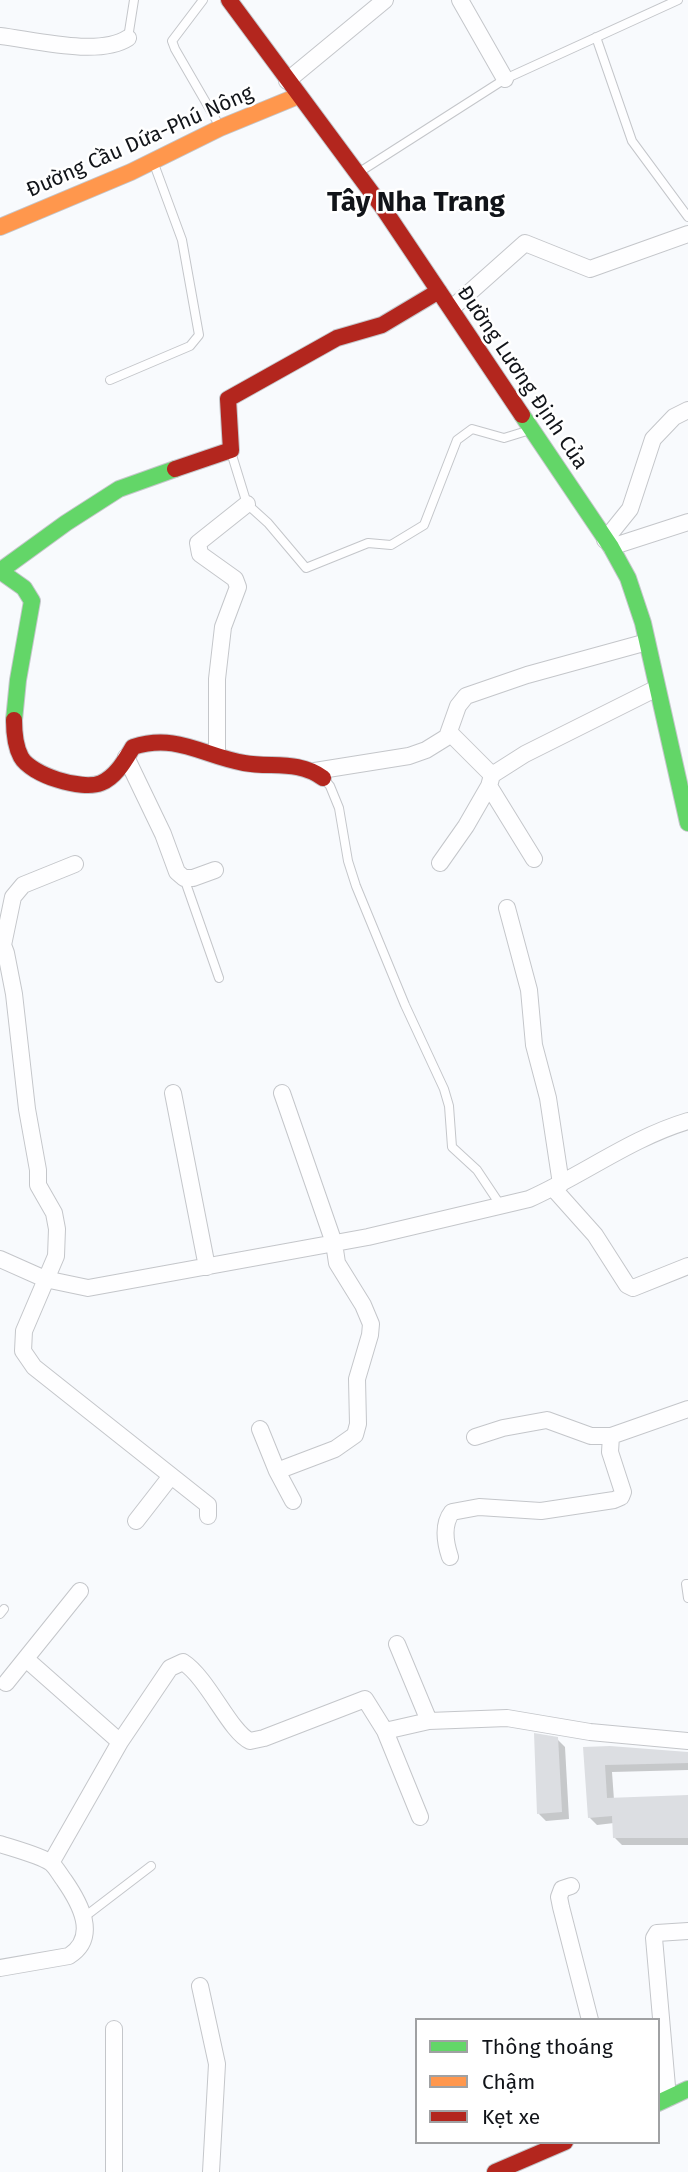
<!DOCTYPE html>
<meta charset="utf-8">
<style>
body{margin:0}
#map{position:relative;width:688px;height:2172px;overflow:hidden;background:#f8fafd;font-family:"Fira Sans",sans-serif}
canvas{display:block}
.legend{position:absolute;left:415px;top:2018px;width:245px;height:126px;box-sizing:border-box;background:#fff;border:2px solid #a0a1a3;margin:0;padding:9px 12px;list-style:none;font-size:21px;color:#111419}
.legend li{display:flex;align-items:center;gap:14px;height:35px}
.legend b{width:35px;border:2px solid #a0a1a3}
</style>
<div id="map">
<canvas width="688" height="2172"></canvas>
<ul class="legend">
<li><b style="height:9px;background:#63d668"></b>Thông thoáng</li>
<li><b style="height:9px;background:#ff974d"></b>Chậm</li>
<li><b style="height:9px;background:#b3261e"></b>Kẹt xe</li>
</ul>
</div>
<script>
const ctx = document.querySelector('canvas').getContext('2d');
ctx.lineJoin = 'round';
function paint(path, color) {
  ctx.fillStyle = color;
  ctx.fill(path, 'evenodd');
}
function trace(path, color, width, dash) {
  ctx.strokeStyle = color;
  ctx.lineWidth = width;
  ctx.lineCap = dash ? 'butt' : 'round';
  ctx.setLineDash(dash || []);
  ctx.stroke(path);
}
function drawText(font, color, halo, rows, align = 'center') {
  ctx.font = font + ' "Fira Sans",sans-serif';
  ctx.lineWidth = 5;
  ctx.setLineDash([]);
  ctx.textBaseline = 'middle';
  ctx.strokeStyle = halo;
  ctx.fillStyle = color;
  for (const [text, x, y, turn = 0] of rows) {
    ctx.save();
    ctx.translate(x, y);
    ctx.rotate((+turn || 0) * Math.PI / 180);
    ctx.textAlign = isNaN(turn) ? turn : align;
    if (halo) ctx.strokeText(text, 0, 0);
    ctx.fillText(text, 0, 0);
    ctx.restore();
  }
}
paint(new Path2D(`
 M557 1739 565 1747 569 1819 546 1821 539 1814Z
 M585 1749 688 1753V1770L612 1772 614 1800 688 1797V1845H622L615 1838 614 1823 597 1825 589 1817Z`), '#0003');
paint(new Path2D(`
 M534 1733 558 1737 562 1812 537 1814Z
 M610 1746 688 1752V1763L605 1765 607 1798 688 1795V1838H613L612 1816 588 1818 583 1747Z`), '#dcdee2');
const lane = new Path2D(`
 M203 0 172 41 175 49 219 125
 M596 37 632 141 688 217
 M128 38 134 0
 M358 173 505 79 678 0
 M110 380 190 346 199 335 182 240 154 164
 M231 452 247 504 268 523 306 568 368 543 391 545 424 525 457 440 472 429 504 438 530 430
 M325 780 330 786 339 808 348 861 356 886 405 1005 444 1089 449 1106 452 1147 477 1170 501 1206
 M184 878 219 978
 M688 1584H686L688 1598
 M0 1614 4 1609
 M83 1918 151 1866`);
const street = new Path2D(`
 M460 0 505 79
 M0 36C34 40 99 57 128 38
 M287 81 385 0
 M452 308 525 243 590 269 688 234
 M605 540 630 509 653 439 674 417 688 410
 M611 547 688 522
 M450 733 492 775
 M217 753V679L223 627 238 587 235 579 200 554 198 543 247 504
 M126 757 163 834 177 872 184 878H193L215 870
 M315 771 409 756 426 750 447 737 458 706 466 696 527 675 647 642
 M489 786 534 859
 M440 863 466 826 489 786 492 775 525 754 657 688
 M507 908 529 990 534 1045 548 1098 561 1184
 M0 945H3L6 953 14 994 27 1109 38 1170V1185L54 1213 57 1229 56 1256 24 1331 23 1351 34 1367 208 1505V1516
 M3 945 13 897 23 885 75 864
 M173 1093 207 1267
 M282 1093 334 1243 337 1263 363 1305 371 1324 370 1335 357 1379 358 1424 355 1435 335 1449 277 1471 293 1501
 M553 1188 595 1235 627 1285 633 1288 688 1266
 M0 1259 45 1279 88 1288 368 1237 529 1199C583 1175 631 1138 688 1121
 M260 1429 277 1471
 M475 1437 503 1428 547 1420 591 1436H611L688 1409
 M136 1521 171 1476
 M450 1557C445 1542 442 1525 452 1512L479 1507 541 1511 614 1500 621 1497 623 1492 610 1452 611 1436
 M397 1644 429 1721
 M26 1659 120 1742
 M6 1683 80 1591
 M385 1731 420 1817
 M0 1844C12 1848 42 1856 51 1863 56 1867 60 1875 64 1880 80 1903 99 1937 69 1956L0 1968
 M51 1863 120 1742 170 1668 183 1662C208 1678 230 1732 250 1741L264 1738 365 1699 385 1731 429 1721 507 1718 590 1732 688 1741
 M571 1886 562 1889 559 1897 561 1907 590 2020
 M200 1986 217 2064 211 2172
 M668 2098 654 1938 657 1933 688 1931
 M114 2172V2029`);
const fast = new Path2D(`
 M522 415 611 547 628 578 643 623 688 823
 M14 720 18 680 32 601 24 588 0 571 66 523 119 489 175 469
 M658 2103 688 2089`);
const slow = new Path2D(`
 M0 227 131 172 220 128 298 96`);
const jam = new Path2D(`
 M229 0 383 208 522 415
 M175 469 231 450 228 399 337 338 382 325 439 291
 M14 720C14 732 15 746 21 757 31 775 82 791 101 783 116 777 125 760 133 747 177 733 203 756 244 763 272 768 298 760 323 778
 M495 2172 565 2142`);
trace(lane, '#c4c6ca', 10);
trace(street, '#c4c6ca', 18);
trace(fast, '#c4c6ca', 18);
trace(slow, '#c4c6ca', 18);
trace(jam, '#c4c6ca', 18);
trace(lane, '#fefeff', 8);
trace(street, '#fefeff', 16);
trace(fast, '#63d668', 16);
trace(slow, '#ff974d', 16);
trace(jam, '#b3261e', 16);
drawText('21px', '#111419', '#fff', [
 ["Đường Cầu Dứa-Phú Nông",140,142,-24],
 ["Đường Lương Định Của",522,378,56]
]);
drawText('bold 28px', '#111419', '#fff', [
 ["Tây Nha Trang",416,203]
]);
</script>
